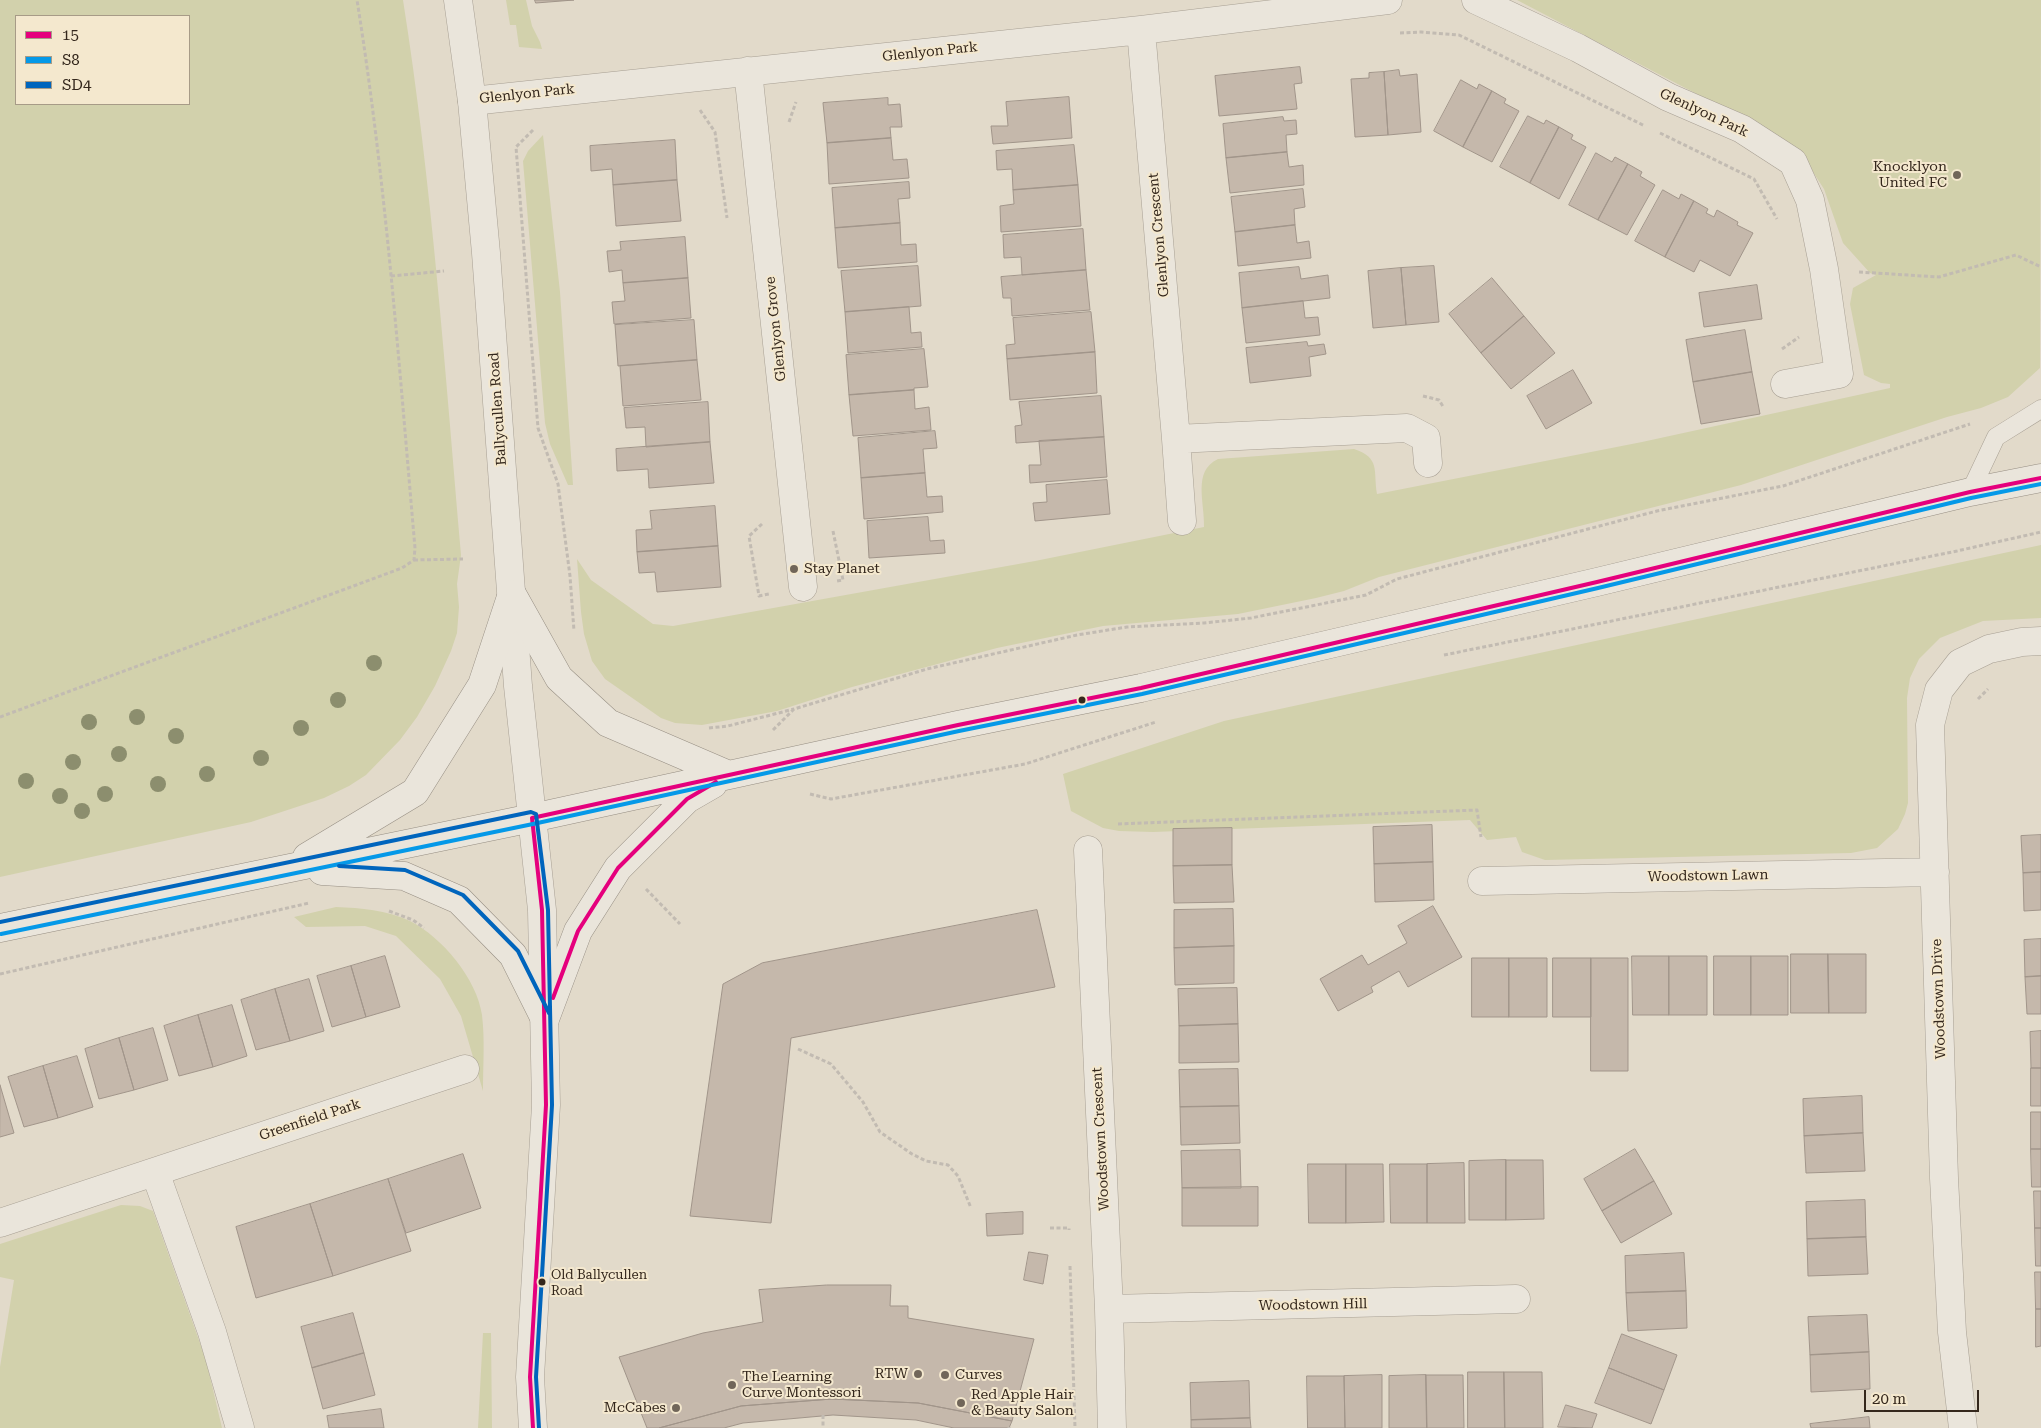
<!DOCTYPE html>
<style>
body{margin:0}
#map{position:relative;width:2041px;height:1428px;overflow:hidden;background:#e2daca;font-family:"Roboto Serif",serif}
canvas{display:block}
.legend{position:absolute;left:15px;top:15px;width:175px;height:90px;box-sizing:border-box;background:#f4e8ce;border:1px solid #a79b87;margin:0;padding:6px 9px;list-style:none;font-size:15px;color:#34271c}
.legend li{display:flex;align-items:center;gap:10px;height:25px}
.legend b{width:25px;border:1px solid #a79b87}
.scale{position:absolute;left:1864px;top:1390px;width:115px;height:22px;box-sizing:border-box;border:2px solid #34271c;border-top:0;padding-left:6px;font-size:15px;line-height:18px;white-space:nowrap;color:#34271c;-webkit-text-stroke:4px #f4e8ce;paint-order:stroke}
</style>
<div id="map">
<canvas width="2041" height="1428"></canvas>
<ul class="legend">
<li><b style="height:6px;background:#e5007d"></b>15</li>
<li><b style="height:6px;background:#0599e8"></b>S8</li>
<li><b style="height:6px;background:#0065bd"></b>SD4</li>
</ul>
<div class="scale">20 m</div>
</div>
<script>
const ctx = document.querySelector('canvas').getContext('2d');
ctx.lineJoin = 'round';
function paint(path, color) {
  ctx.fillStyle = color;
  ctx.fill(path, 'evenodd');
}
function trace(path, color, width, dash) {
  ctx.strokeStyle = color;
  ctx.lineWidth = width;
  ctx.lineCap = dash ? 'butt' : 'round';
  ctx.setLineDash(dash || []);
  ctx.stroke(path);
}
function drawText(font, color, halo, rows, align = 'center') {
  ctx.font = font + ' "Roboto Serif",serif';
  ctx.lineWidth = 4;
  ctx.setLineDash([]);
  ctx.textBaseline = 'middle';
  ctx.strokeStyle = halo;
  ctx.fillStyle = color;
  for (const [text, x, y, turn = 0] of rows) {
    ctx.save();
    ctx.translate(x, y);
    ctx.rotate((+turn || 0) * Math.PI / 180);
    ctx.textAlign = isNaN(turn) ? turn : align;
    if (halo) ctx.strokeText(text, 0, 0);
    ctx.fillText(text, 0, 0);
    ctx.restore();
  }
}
paint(new Path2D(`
 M0 0H403C432 184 445 370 461 555L457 584 459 607 457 633 451 651 435 686 417 717 400 740 366 775 349 786 324 798 251 822 0 877ZM16 16H189V104H16Z
 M506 0H526L532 26 540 42 542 49 519 47 516 25H510Z
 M1517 0H2041L2040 368 2008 397 1981 408 1947 417 1741 485 1379 577 1344 591 1316 598 1238 614 1103 626 997 648 852 687 777 711 702 725 675 723 661 718 605 679 592 661 584 634 581 612 577 559 591 580 653 624 673 626 1035 561 1204 527C1205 503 1192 471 1218 459L1354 449C1381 458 1373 471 1377 494L1642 442 1890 388V384L1881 383 1864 375 1850 304 1853 288 1876 275 1870 273 1843 243 1824 189 1811 169 1779 137Z
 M543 135 560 292 573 485H568L550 444 545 423 523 161 528 151Z
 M2041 545V618L1983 621 1940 638 1919 659 1910 678 1907 698 1908 803 1905 814 1898 829 1877 848 1851 853 1545 860 1522 852 1516 837 1487 840 1470 820 1153 832 1119 831 1103 828 1071 811 1063 774 1224 721Z
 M336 907C361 908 386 910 410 921 442 937 477 979 482 1015 485 1039 483 1066 483 1091L461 1016 440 979 396 936 365 926 306 927 294 917Z
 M121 1205 140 1206 153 1211 206 1360 222 1428H0V1367L14 1280 0 1277V1244Z
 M483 1333H491L492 1428H478Z`), '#d2d1ac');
const building = new Path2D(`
 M535 0H574L536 3Z
 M1300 67 1302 83 1294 84 1297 109 1219 116 1215 76Z
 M1399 70 1400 76 1417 74 1421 132 1388 135 1384 72Z
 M1384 72 1388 135 1355 137 1351 79 1369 78V73Z
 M1461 80 1477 89 1479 84 1492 91 1463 147 1434 131Z
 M1492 91 1506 99 1504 103 1519 111 1492 162 1463 147Z
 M1069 97 1072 138 993 144 991 126H1008L1006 102Z
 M888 98V105L900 104 902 127H890L891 138 827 143 823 103Z
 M1528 116 1544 124 1546 120 1559 127 1530 183 1500 167Z
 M1283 117 1284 121 1296 120 1297 134 1286 135 1287 152 1226 158 1223 124Z
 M1559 127 1573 135 1571 139 1586 147 1559 199 1530 183Z
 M891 138 893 160 907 159 909 178 829 184 827 143Z
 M675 140 677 180 613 185 612 169 591 171 590 146Z
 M1074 145 1078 185 1013 190 1012 169 997 170 996 151Z
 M1287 152 1289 167 1303 165 1304 185 1230 193 1226 158Z
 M1596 153 1612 162 1615 157 1628 164 1598 220 1569 205Z
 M1628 164 1642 172 1640 176 1655 185 1627 235 1598 220Z
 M677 180 681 221 616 226 613 185Z
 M909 182 910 198 898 199 900 223 835 228 832 188Z
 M1078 185 1081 226 1001 232 1000 206 1014 204 1013 190Z
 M1303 189 1305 207 1294 209 1295 225 1235 232 1231 197Z
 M1663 190 1679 199 1681 194 1694 201 1665 257 1635 241Z
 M1694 201 1708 209 1706 213 1714 217 1717 210 1738 222 1737 225 1753 233 1730 276 1700 260 1694 272 1665 257Z
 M900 223 901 245 916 244 917 262 838 268 835 228Z
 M1295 225 1297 243 1309 241 1311 258 1238 266 1235 232Z
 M1083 229 1086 270 1022 275 1021 257 1004 258 1003 235Z
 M685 237 688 278 623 283 622 270 609 272 607 251 621 250 620 242Z
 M918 266 921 306 845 312 841 271Z
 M1434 266 1439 322 1406 325 1401 268Z
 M1299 267 1301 279 1328 275 1330 298 1242 308 1239 273Z
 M1401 268 1406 325 1373 328 1368 271Z
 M1086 270 1090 310 1012 316 1011 298H1003L1001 277Z
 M688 278 691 318 614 324 612 302 625 301 623 283Z
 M1492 278 1524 316 1481 353 1449 314Z
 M1757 285 1762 319 1704 327 1699 293Z
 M1303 301 1305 318 1318 317 1320 335 1246 343 1242 308Z
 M909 307 911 333 921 332 922 347 848 353 845 312Z
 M1091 312 1095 352 1007 359 1006 345 1015 344 1013 318Z
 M1524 316 1555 353 1511 389 1481 353Z
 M694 320 697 360 618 366 615 325Z
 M1745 330 1752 372 1693 382 1686 340Z
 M1307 342 1308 346 1324 344 1326 354 1309 357 1311 376 1250 383 1246 348Z
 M924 349 928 387 914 388V390L849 395 846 355Z
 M1095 352 1097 393 1010 400 1007 359Z
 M697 360 701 400 623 406 620 366Z
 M1573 370 1592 403 1546 429 1527 396Z
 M1752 372 1760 414 1701 424 1693 382Z
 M914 390 915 409 929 407 931 430 853 436 849 395Z
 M1101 396 1104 437 1016 443 1015 426 1022 425 1019 402Z
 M708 402 710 442 646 447 645 427 626 428 624 408Z
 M935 431 937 448 923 449 925 473 861 478 858 438Z
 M1104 437 1107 477 1030 483 1029 465H1041L1039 441Z
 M710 442 714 483 649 488 648 469 617 471 616 449Z
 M925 473 927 497 942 496 943 512 864 519 861 478Z
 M1107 480 1110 514 1035 521 1033 503 1047 502 1046 485Z
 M715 506 718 546 637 552 636 530 652 529 650 511Z
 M928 517 930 541 944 540 945 553 869 558 867 521Z
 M718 546 721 587 657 592 655 572 639 573 637 552Z
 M1432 825 1433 862 1374 864 1373 827Z
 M1232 828V865L1173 866V829Z
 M2041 835V872L2023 873 2021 836Z
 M1433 862 1434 900 1375 902 1374 864Z
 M1232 865 1234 902 1174 903 1173 866Z
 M2041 872V910L2024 911 2023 873Z
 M1433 906 1462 957 1408 987 1399 971 1371 987 1373 992 1338 1011 1320 979 1362 955 1368 965 1407 943 1398 926Z
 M1233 909 1234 946 1174 948V910Z
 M1037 910 1055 987 791 1038 771 1223 690 1216 723 984 762 963Z
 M2041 939V976L2025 977 2024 940Z
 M1234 946V983L1175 985 1174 948Z
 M1791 954H1828L1829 1013H1791Z
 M1828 954H1866V1013H1829Z
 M385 956 400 1007 366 1017 351 966Z
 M1632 956H1669V1015H1633Z
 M1669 956H1707V1015H1669Z
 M1714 956H1751V1015H1714Z
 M1751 956H1788V1015H1751Z
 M1472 958H1509V1017H1472Z
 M1509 958H1547V1017H1509Z
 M1553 958H1591V1017H1553Z
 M1591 958H1628V1071H1591Z
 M351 966 366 1017 332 1027 317 976Z
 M2041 976V1014H2027L2025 977Z
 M309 979 324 1031 290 1041 275 989Z
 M1237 988 1238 1024 1179 1026 1178 989Z
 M275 989 290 1041 256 1050 241 1000Z
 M232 1005 247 1056 213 1067 198 1015Z
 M198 1015 213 1067 179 1076 164 1026Z
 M1238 1024 1239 1062 1179 1063V1026Z
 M153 1028 168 1080 134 1090 119 1038Z
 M2041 1031V1068H2031L2030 1032Z
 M119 1038 134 1090 99 1099 85 1049Z
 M77 1056 93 1107 58 1118 43 1066Z
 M43 1066 58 1118 24 1127 8 1077Z
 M2031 1068H2041V1106H2031Z
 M1238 1069 1239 1106 1180 1107 1179 1070Z
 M0 1085 14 1133 0 1137Z
 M1862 1096 1863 1133 1804 1136 1803 1099Z
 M1239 1106 1240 1143 1181 1145 1180 1107Z
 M2031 1112H2041V1149H2031Z
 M1863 1133 1865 1171 1806 1173 1804 1136Z
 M1635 1149 1654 1181 1602 1211 1584 1179Z
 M2031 1149H2041V1187H2032Z
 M1240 1150 1241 1188H1182L1181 1151Z
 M463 1154 481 1208 406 1233 388 1179Z
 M1506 1160V1220H1469V1161Z
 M1506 1160H1543L1544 1219 1506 1220Z
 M1464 1163 1465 1223H1427V1164Z
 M1308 1164H1346V1223H1309Z
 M1346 1164H1383L1384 1222 1346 1223Z
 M1390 1164H1427V1223H1391Z
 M388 1179 411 1251 333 1276 310 1204Z
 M1654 1181 1672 1214 1621 1243 1602 1211Z
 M1258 1187V1226H1182V1188Z
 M2034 1191H2041V1228H2035Z
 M1865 1200 1866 1237 1807 1239 1806 1202Z
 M310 1204 333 1276 256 1298 236 1227Z
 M1023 1212V1234L987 1236 986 1214Z
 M2035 1228H2041V1266H2036Z
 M1866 1237 1868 1274 1808 1276 1807 1239Z
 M1029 1252 1048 1255 1043 1284 1024 1280Z
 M1684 1253 1686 1291 1626 1293 1625 1256Z
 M2035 1272H2041V1309H2036Z
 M827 1285H891L890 1306H908V1318L1034 1339 1012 1421 918 1403 832 1399 741 1406 659 1428H647L619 1357 703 1333 763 1322 759 1290Z
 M1686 1291 1687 1328 1628 1331 1626 1293Z
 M2036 1309H2041V1346L2036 1347Z
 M353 1313 364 1353 312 1368 301 1327Z
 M1867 1315 1869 1352 1810 1355 1808 1317Z
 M1622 1334 1677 1355 1664 1390 1609 1368Z
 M1869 1352 1870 1389 1811 1392 1810 1355Z
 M364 1353 375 1395 323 1409 312 1368Z
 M1609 1368 1664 1390 1651 1424 1595 1403Z
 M1468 1372H1504L1505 1428H1468Z
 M1504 1372H1542L1543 1428H1505Z
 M1382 1375V1428H1345L1344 1376Z
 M1426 1375 1427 1428H1389V1376Z
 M1426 1375H1463L1464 1428H1427Z
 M1307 1376H1344L1345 1428H1308Z
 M1249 1381 1250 1418 1191 1420 1190 1383Z
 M832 1399 918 1403 1012 1421 1009 1428H954L916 1420 833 1415 743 1423 724 1428H659L741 1406Z
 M1566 1405 1597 1414 1592 1428 1558 1427Z
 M381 1409 384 1428H329L327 1416Z
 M1869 1417 1870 1428H1811L1810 1424Z
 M1250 1418 1251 1428H1191V1420Z`);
paint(building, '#c5b8ab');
trace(building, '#a1958a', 1);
const service = new Path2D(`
 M1970 492 1996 437 2041 409`);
const minor = new Path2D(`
 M1476 0 1578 48 1668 97 1742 129 1793 162 1810 200 1824 269 1839 374 1785 384
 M1141 30 1176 439 1407 428 1426 438 1428 463
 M748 71 803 587
 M472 101 1141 30 1388 0
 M1176 439 1182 521
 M1088 850 1109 1309 1112 1428
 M1482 881 1935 872
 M155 1172 212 1332 240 1428
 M0 1223 465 1069
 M1109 1309 1516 1299
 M1963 1428 1952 1332 1944 1178 1930 725 1939 690 1960 663 1989 649 2022 642 2041 641`);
const tertiary = new Path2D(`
 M458 0 472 101 486 253 518 686 542 910 546 1105 530 1377 533 1428`);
const secondary = new Path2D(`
 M512 594 559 678 608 723 729 775
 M307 857 415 792 482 685 512 594
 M322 871 404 876 459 900 513 955 545 1019
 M0 928 532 818 958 725 1141 688 1597 582 1970 492 2041 478
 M545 1019 578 931 618 868 687 799 713 784`);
trace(service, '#a79f93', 19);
trace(minor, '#a79f93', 29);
trace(tertiary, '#a79f93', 29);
trace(secondary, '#968e83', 29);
trace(new Path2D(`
 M1400 33 1421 32 1459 35 1645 126
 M700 110 715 132 727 218
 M789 122 796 102
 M533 130 516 147 538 428 558 484 570 576 574 631
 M1660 133 1754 179 1777 219
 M1859 272 1939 277 2016 255 2041 267
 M391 276 444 271
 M1782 349 1799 337
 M1423 396 1439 400 1444 408
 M762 524 749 536 759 596 769 594
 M833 531 843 580 837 581
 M414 560 463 559
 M1444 655 1957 551 2041 532
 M1978 699 1988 689
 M0 717 402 568 414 560 415 548C399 365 386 182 357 0
 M709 728 728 726 794 709
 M773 730 794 709 927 669 1077 635 1127 627 1204 623 1251 618 1366 595 1397 579 1657 511 1783 486 1970 424
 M810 794 831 799 1025 764 1156 722
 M1118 824 1477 810 1481 837
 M646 889 680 924
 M389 911 413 920 424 928
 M0 974 309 903
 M798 1049 831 1064 863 1102 880 1132 912 1154 926 1161 948 1165 958 1176 971 1208
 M1050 1228H1069V1230
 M1070 1266 1075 1428
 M823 1415V1428
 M1009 1428V1427`), '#c2bbb2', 3, [4, 2.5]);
trace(service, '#eae5db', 18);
trace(minor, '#eae5db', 28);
trace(tertiary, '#eae5db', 28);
trace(secondary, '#eae5db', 28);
trace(new Path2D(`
 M553 998 578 931 618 868 687 799 716 782
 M533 1428 530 1377 546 1105 542 910 532 818 958 725 1141 688 1597 582 1970 492 2041 478`), '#e5007d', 4);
trace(new Path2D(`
 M1 934 533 824 959 731 1142 694 1598 588 1971 498 2041 484`), '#0599e8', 4);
trace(new Path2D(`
 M339 866 405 870 463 895 518 951 549 1013
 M0 922 531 812 536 814 548 910 552 1105 536 1377 539 1428`), '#0065bd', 4);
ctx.fillStyle = '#8c8e6e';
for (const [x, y] of [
 [374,663],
 [338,700],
 [137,717],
 [89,722],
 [301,728],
 [176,736],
 [119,754],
 [261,758],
 [73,762],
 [207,774],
 [26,781],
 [158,784],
 [105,794],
 [60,796],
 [82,811]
]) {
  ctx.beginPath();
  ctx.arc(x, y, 8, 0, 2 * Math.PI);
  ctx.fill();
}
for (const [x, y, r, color] of [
 [1957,175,5,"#716659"],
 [794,569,5,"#716659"],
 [1082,700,4.5,"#34271c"],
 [542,1282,4.5,"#34271c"],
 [918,1374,5,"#716659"],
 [945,1375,5,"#716659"],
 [732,1385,5,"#716659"],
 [961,1403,5,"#716659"],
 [676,1408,5,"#716659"]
]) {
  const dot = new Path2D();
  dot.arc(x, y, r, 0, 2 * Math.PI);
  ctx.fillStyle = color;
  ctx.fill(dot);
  trace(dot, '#f4e8ce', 2);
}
drawText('13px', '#34271c', '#f4e8ce', [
 ["Old Ballycullen",551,1275],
 ["Road",551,1291]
], 'left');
drawText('14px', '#34271c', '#f4e8ce', [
 ["Glenlyon Park",930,52,-6],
 ["Glenlyon Park",527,94,-6],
 ["Glenlyon Park",1704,113,25],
 ["Glenlyon Crescent",1159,235,-95],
 ["Glenlyon Grove",776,329,-96],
 ["Ballycullen Road",498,409,-94],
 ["Woodstown Lawn",1708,876,-1],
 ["Woodstown Drive",1939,999,-92],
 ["Greenfield Park",310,1120,-18],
 ["Woodstown Crescent",1101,1139,-93],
 ["Woodstown Hill",1313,1305,-1]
]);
drawText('14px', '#34271c', '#f4e8ce', [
 ["Knocklyon",1947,167,"right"],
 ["United FC",1947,183,"right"],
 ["Stay Planet",804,569],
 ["RTW",908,1374,"right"],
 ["Curves",955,1375],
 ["The Learning",742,1377],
 ["Curve Montessori",742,1393],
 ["Red Apple Hair",971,1395],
 ["& Beauty Salon",971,1411],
 ["McCabes",666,1408,"right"]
], 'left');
</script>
